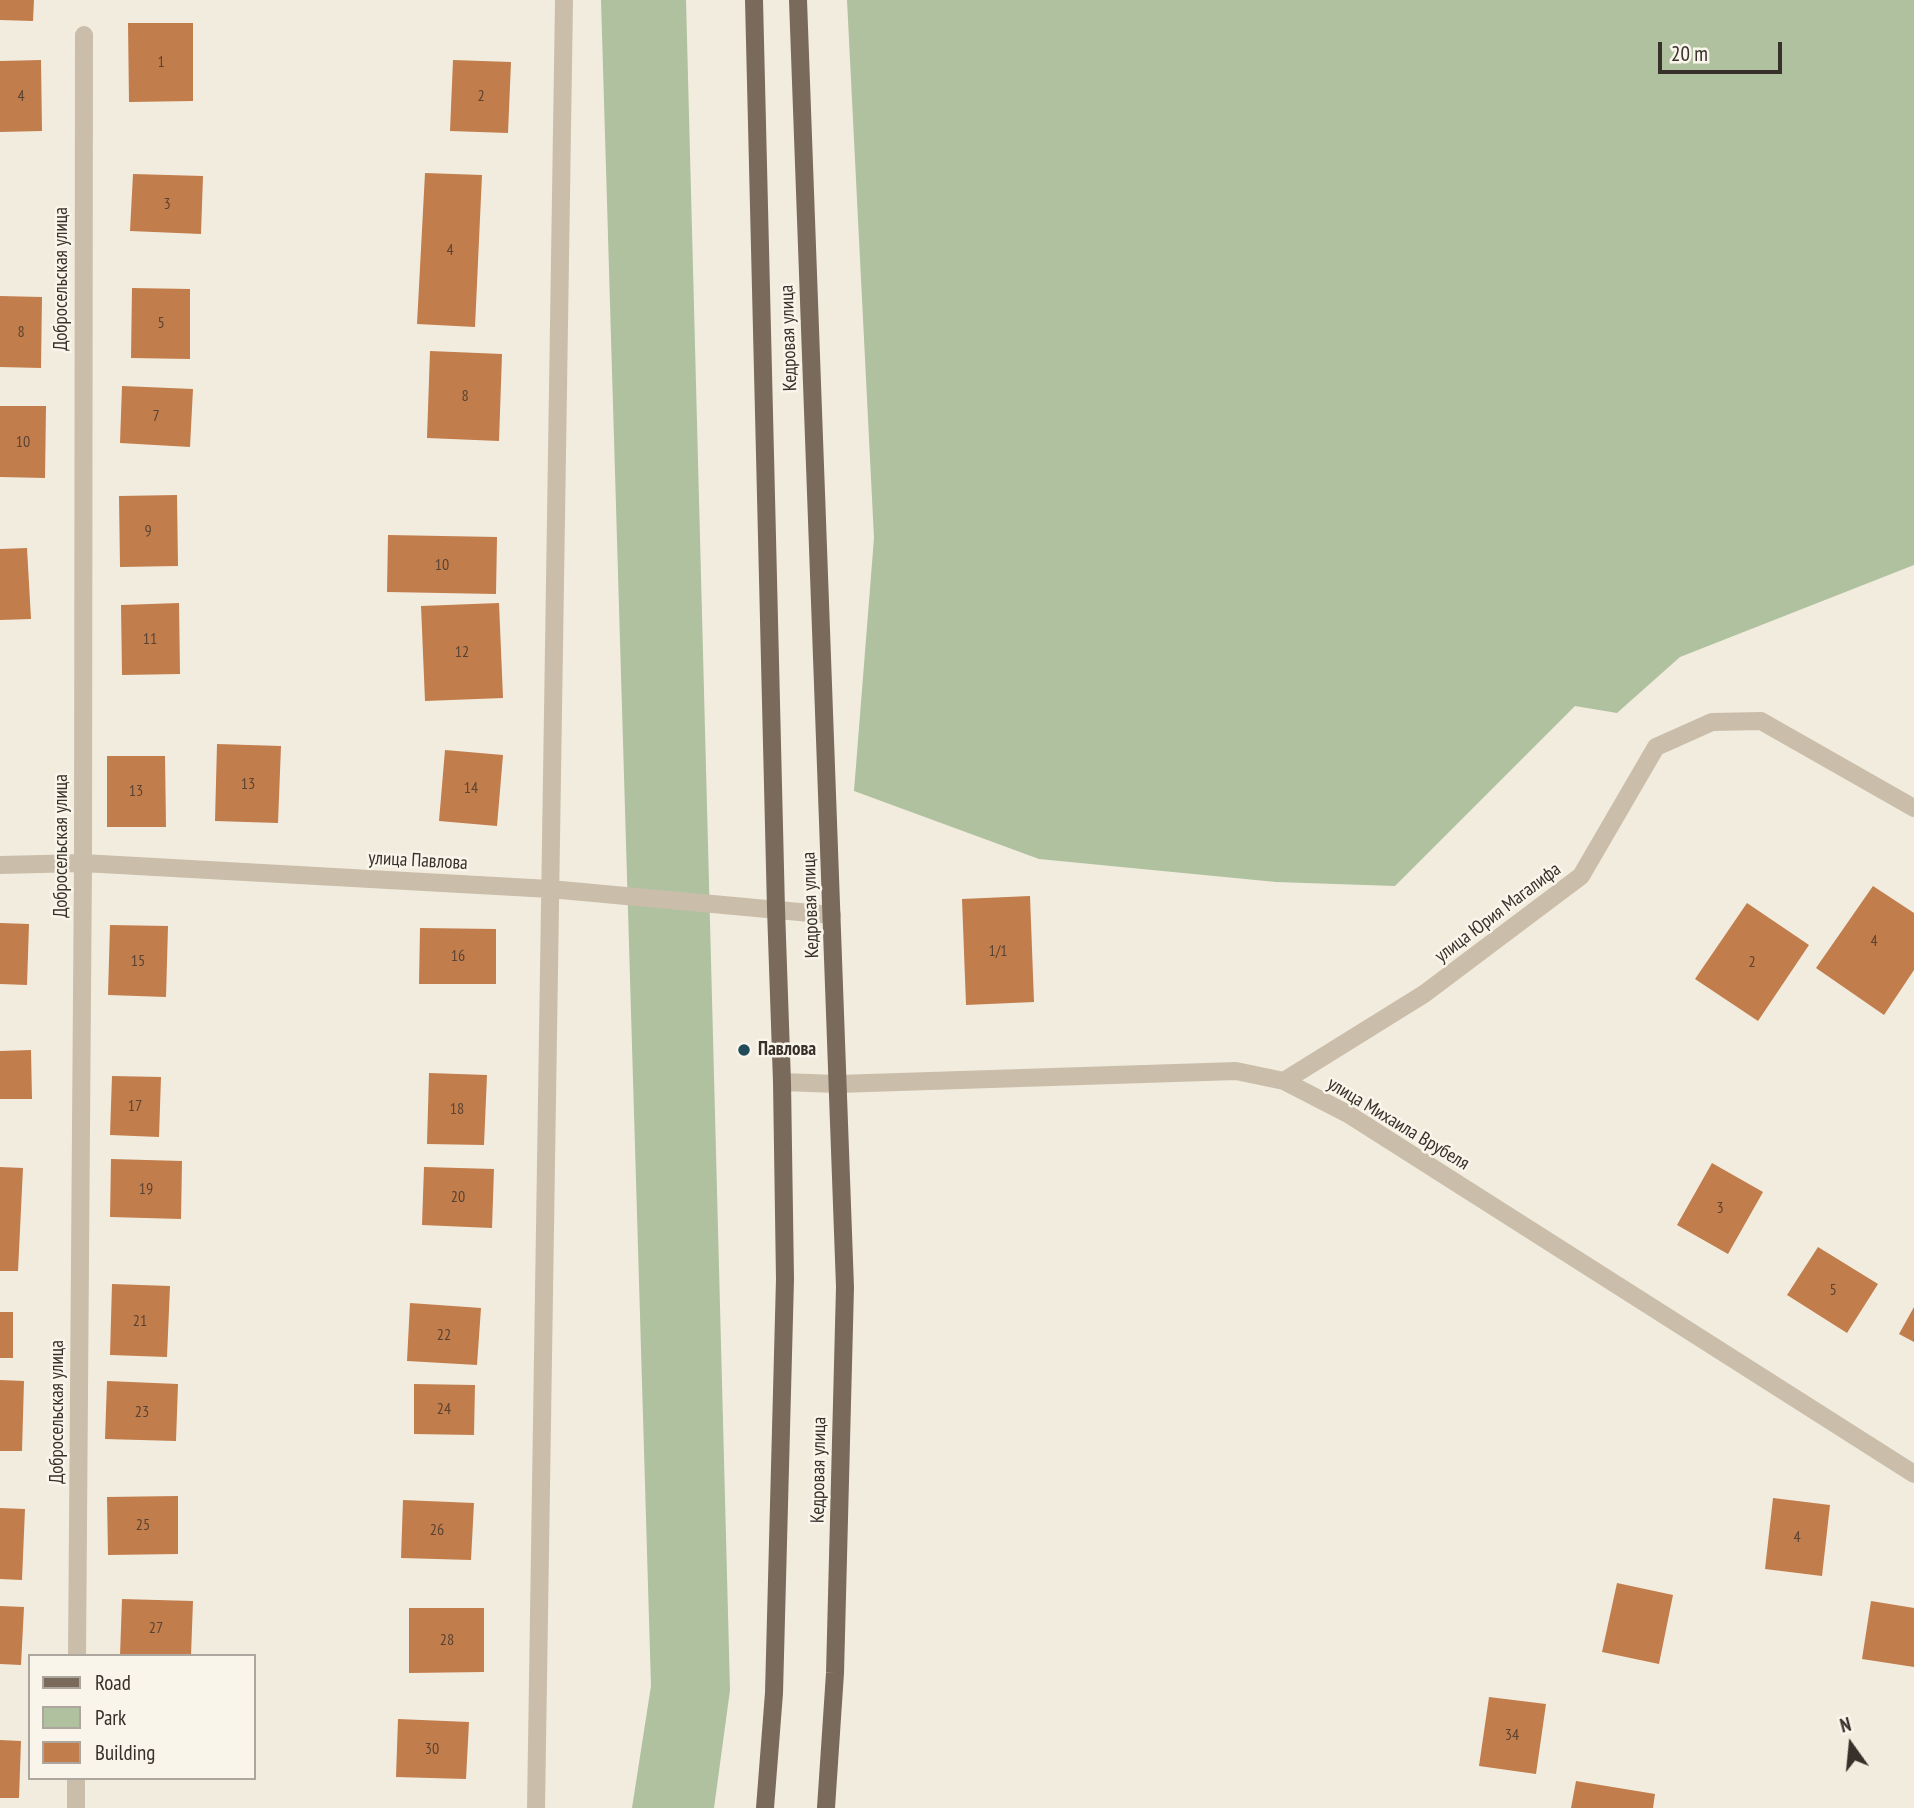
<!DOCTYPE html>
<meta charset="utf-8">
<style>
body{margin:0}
#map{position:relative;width:1914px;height:1808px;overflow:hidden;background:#f2ecde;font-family:"PT Sans Narrow",sans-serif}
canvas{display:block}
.legend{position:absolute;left:28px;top:1654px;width:228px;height:126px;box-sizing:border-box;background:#f9f5eb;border:2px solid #aca69e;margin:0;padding:9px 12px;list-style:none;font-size:21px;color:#38302a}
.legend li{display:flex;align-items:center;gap:14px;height:35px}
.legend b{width:35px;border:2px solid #aca69e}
.north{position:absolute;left:1816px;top:1710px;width:70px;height:70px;-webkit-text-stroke:5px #f9f5eb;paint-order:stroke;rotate:345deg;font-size:19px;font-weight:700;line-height:28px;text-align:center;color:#38302a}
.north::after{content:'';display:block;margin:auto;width:24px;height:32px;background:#38302a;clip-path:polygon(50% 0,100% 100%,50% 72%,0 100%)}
.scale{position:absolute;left:1658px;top:42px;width:124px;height:32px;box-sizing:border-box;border:4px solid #38302a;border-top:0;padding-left:9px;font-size:21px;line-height:24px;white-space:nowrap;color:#38302a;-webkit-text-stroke:5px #f9f5eb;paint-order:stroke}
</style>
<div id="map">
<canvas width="1914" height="1808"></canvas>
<ul class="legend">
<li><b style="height:9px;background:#796a5b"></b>Road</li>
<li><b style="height:19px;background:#afc19e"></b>Park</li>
<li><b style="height:19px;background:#c27d4c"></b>Building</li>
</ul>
<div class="north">N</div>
<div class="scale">20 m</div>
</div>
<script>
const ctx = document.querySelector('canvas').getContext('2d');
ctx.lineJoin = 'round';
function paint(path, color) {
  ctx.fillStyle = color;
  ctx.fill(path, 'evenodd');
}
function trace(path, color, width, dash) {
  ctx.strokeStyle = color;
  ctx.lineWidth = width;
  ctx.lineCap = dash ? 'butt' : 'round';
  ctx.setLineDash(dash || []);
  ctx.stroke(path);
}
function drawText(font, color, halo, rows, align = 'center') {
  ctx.font = font + ' "PT Sans Narrow",sans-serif';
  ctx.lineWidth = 5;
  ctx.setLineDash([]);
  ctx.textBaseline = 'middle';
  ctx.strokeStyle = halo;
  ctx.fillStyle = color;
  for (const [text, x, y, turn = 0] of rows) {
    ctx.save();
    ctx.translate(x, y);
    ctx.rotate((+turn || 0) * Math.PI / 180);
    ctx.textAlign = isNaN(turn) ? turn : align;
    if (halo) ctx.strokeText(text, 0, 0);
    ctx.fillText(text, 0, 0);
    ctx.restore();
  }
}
paint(new Path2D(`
 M601 0H686L730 1690 714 1808H632L651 1686Z
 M847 0H1914V565L1680 657 1617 713 1575 706 1395 886 1276 882 1039 859 854 791 874 538Z`), '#afc19e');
paint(new Path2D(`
 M0 0H34L33 21 0 20Z
 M128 23H193V101L129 102Z
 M41 60 42 131 0 132V61Z
 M453 60 511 62 508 133 450 131Z
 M425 173 482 175 475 327 417 324Z
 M133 174 203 176 201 234 130 231Z
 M132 288 190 289V359L131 358Z
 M0 296 42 297 41 368 0 367Z
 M430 351 502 354 499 441 427 438Z
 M122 386 193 389 190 447 120 443Z
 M0 406H46L45 478 0 477Z
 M177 495 178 566 120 567 119 496Z
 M388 535 497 537 496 594 387 592Z
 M27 548 31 619 0 620V549Z
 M179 603 180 674 122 675 121 605Z
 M499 603 503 698 425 701 421 606Z
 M217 744 281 746 278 823 215 821Z
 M445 750 503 755 497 826 439 821Z
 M107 756H165L166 827H107Z
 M1873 886 1914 913V970L1884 1015 1816 968Z
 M1030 896 1034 1002 966 1005 962 899Z
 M1747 903 1809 945 1758 1021 1695 979Z
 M0 923 29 924 27 985 0 984Z
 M110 925 168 926 166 997 108 995Z
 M420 928 496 929V984H419Z
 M31 1050 32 1099H0V1051Z
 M429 1073 487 1075 484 1145 427 1144Z
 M112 1076 161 1077 159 1137 110 1135Z
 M111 1159 182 1161 181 1219 110 1217Z
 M1712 1163 1763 1192 1728 1254 1677 1225Z
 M0 1167 23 1168 18 1271H0Z
 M424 1167 494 1169 492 1228 422 1225Z
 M1818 1247 1878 1284 1847 1333 1787 1295Z
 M112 1284 170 1286 167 1357 110 1355Z
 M410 1303 481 1308 477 1365 407 1361Z
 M1914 1307V1342L1899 1334Z
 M0 1312H13V1358H0Z
 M0 1380 24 1381 22 1451H0Z
 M107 1381 178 1384 176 1441 105 1439Z
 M414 1384 475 1385 474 1435 414 1434Z
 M178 1496V1554L108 1555 107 1497Z
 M1773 1498 1830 1505 1822 1576 1765 1569Z
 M403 1500 474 1503 471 1560 401 1558Z
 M0 1508 25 1509 22 1580 0 1579Z
 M1617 1583 1673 1595 1659 1664 1602 1652Z
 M122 1599 193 1601 191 1656H120Z
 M1871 1601 1914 1608V1667L1862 1659Z
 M0 1606 24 1607 21 1665 0 1664Z
 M409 1608H484V1672L409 1673Z
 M1489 1697 1546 1704 1536 1774 1479 1766Z
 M398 1719 469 1722 466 1779 396 1777Z
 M0 1740 21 1741 19 1798H0Z
 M1576 1781 1655 1794 1653 1808H1571Z`), '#c27d4c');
trace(new Path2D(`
 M0 865 83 863 550 889 832 915
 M1284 1081 1424 994 1581 876 1656 747 1712 722 1761 721 1914 808
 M782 1082 838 1084 1236 1071 1284 1081 1348 1114 1914 1474
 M77 1656 83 863 84 35
 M76 1808V1778
 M536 1808 564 1`), '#cabeaa', 18);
trace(new Path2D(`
 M754 0 776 909 782 1082 785 1279 774 1693 765 1808
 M798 0 845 1287 835 1673 826 1808`), '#796a5b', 18);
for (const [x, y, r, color] of [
 [744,1050,7,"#204b58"]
]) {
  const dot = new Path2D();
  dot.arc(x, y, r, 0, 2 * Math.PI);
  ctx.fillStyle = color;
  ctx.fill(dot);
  trace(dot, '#f9f5eb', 2.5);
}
drawText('16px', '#5a4332', null, [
 ["1",161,62],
 ["4",21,96],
 ["2",481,96],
 ["3",167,204],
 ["4",450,250],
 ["5",161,323],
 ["8",21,332],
 ["8",465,396],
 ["7",156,416],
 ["10",23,442],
 ["9",148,531],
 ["10",442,565],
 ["11",150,639],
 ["12",462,652],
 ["13",248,784],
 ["14",471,788],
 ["13",136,791],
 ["4",1874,941],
 ["1/1",998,951],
 ["16",458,956],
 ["15",138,961],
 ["2",1752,962],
 ["17",135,1106],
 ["18",457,1109],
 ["19",146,1189],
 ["20",458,1197],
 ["3",1720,1208],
 ["5",1833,1290],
 ["21",140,1321],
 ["22",444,1335],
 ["24",444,1409],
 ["23",142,1412],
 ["25",143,1525],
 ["26",437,1530],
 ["4",1797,1537],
 ["27",156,1628],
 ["28",447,1640],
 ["34",1512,1735],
 ["30",432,1749]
]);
drawText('19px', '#38302a', '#f9f5eb', [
 ["Добросельская улица",62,279,-90],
 ["Кедровая улица",789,338,-92],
 ["Добросельская улица",62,846,-90],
 ["улица Павлова",418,861,3],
 ["Кедровая улица",811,905,-92],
 ["улица Юрия Магалифа",1498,913,-37],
 ["улица Михаила Врубеля",1398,1124,31],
 ["Добросельская улица",58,1412,-90],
 ["Кедровая улица",819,1470,-89]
]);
drawText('bold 19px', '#38302a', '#f9f5eb', [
 ["Павлова",758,1050]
], 'left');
</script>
